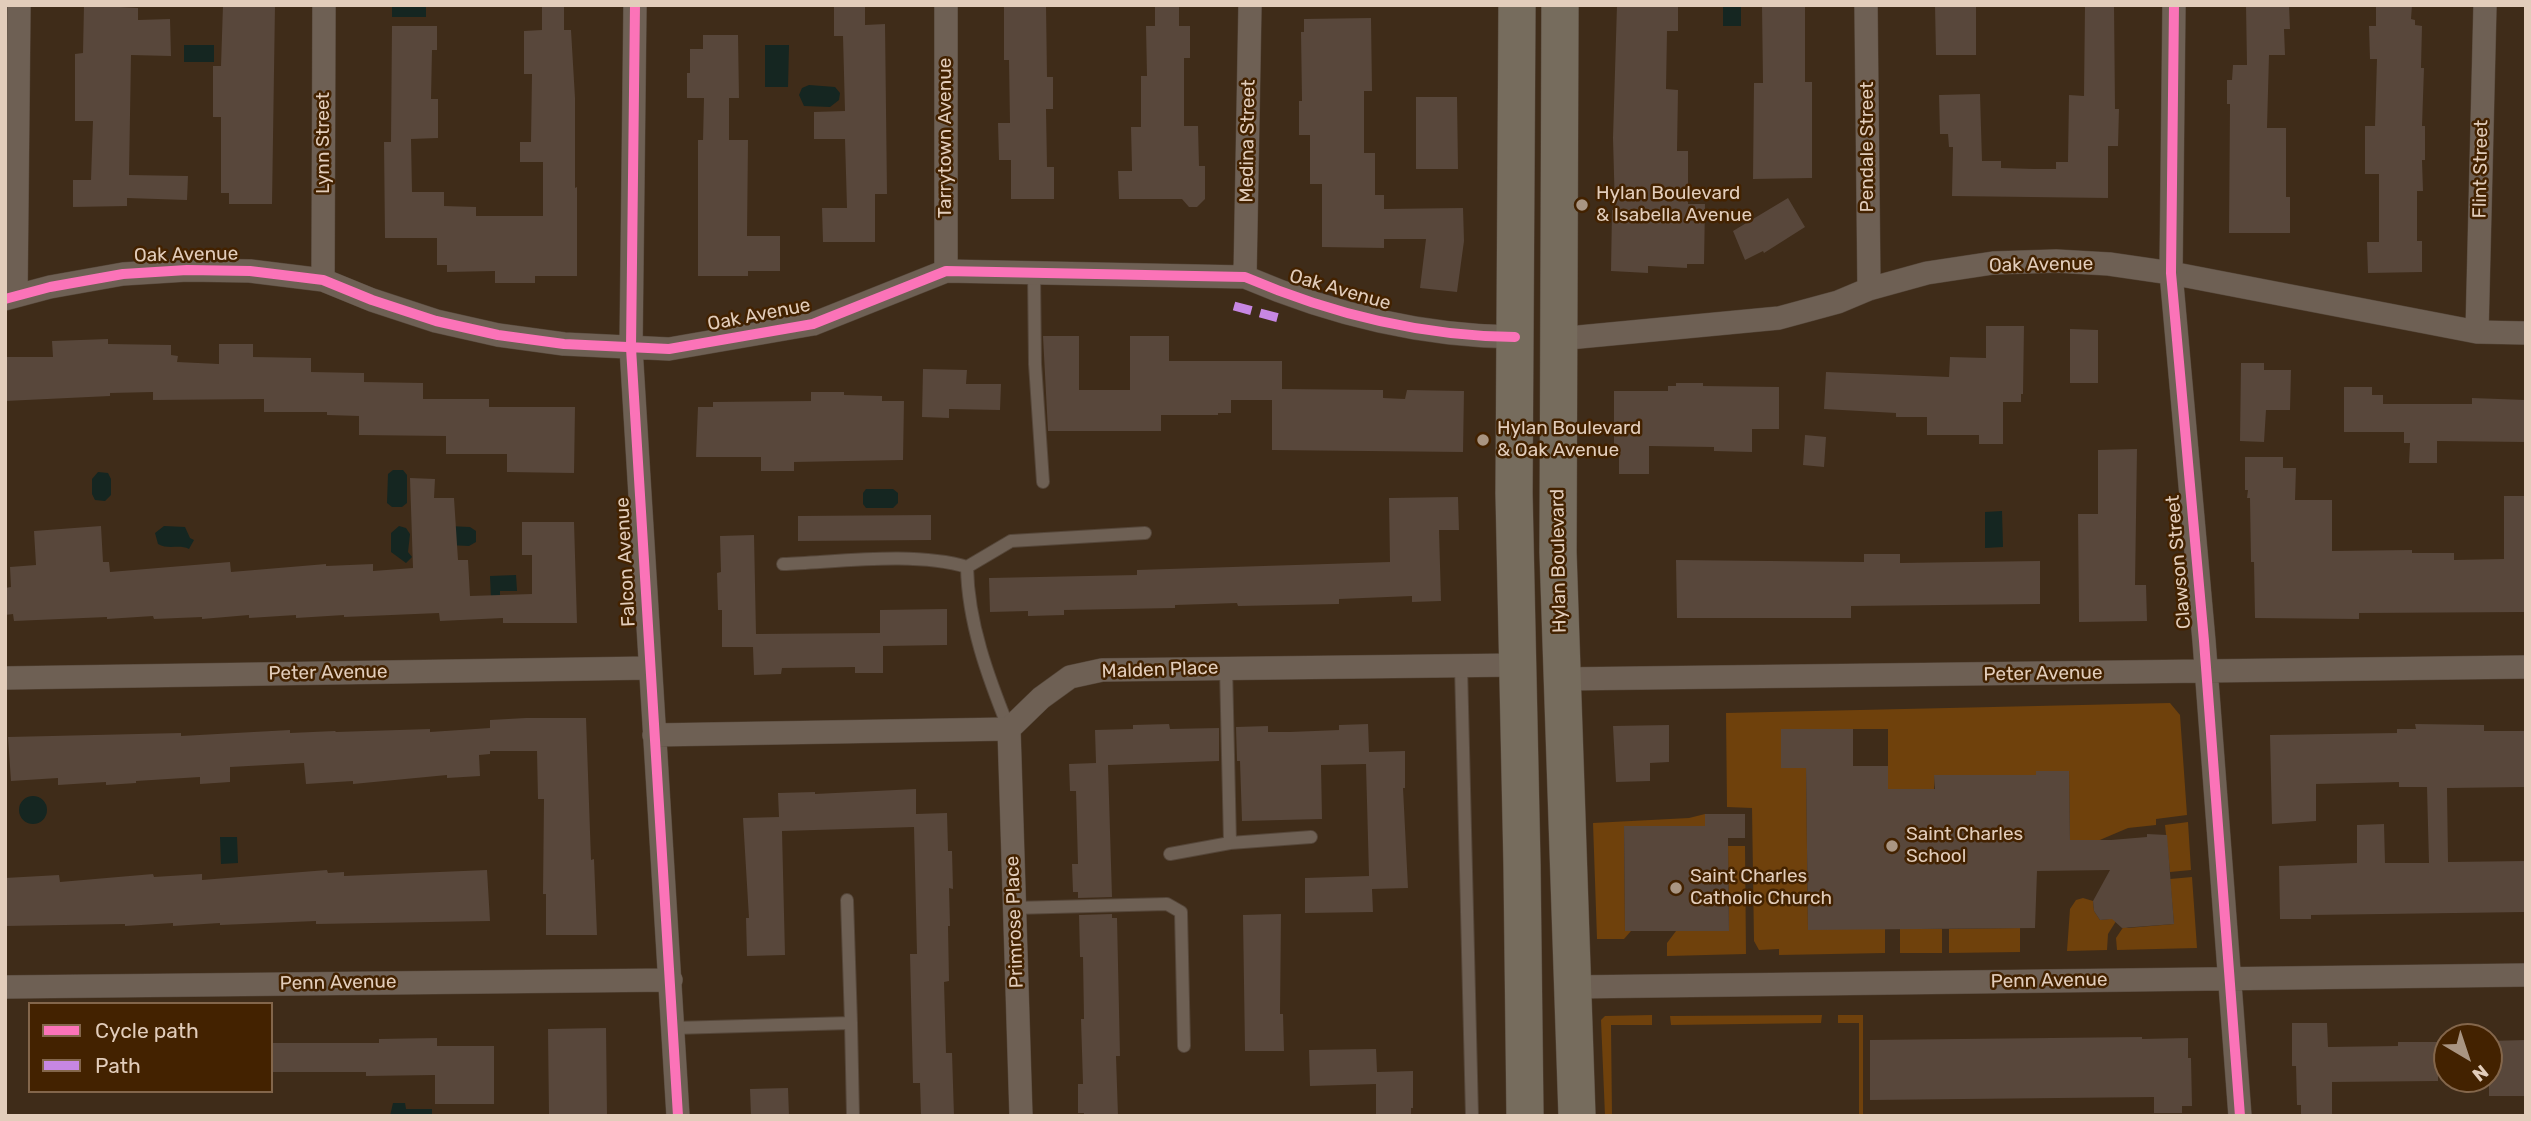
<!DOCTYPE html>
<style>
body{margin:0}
#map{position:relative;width:2531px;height:1121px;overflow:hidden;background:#3f2c19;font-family:Rubik,sans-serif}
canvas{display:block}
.frame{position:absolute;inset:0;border:7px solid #e2cdbb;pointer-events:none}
.legend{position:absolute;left:28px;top:1002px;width:245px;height:91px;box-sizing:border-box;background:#432200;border:2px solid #83664b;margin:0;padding:9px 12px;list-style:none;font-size:21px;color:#e2cdbb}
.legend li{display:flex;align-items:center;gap:14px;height:35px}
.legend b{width:35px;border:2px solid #83664b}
.north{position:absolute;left:2433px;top:1023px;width:70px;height:70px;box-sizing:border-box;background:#432200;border:2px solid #83664b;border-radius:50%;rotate:141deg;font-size:19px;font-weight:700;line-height:28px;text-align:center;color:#e2cdbb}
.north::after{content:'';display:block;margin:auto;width:24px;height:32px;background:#a99582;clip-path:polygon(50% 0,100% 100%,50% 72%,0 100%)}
</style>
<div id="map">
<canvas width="2531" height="1121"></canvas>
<div class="frame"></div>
<ul class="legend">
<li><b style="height:9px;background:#fb73b8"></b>Cycle path</li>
<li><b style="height:9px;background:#c787e3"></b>Path</li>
</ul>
<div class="north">N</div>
</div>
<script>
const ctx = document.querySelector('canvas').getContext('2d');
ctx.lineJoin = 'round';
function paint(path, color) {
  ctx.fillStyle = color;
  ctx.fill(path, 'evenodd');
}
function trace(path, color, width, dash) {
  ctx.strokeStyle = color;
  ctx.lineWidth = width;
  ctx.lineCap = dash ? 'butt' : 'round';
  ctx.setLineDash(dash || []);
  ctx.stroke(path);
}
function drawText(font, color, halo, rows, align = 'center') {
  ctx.font = font + ' Rubik,sans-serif';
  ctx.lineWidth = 5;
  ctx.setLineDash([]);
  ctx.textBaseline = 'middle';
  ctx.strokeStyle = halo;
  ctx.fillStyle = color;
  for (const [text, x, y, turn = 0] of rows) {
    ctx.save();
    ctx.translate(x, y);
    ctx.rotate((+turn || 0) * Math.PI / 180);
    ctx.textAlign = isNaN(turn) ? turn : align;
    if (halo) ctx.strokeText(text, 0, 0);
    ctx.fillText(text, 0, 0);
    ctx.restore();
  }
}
paint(new Path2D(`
 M2170 703 2180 715 2187 815 2156 819V825L2128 828 2095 842V840H2070L2069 771H2037L2036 775H1935L1934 789H1921L1888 844V729H1781V768H1806L1808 929H1885V953L1779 955V949L1759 950 1754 941 1752 808 1727 807 1726 713Z
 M1705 814V826H1624L1625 931H1631L1624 939H1597L1593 823 1689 818Z
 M2188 822 2191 870 2170 872 2165 825Z
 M1728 846H1745L1746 954 1667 956V943L1676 931 1729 930Z
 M2192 877 2197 948 2117 950 2116 938 2124 926 2128 928 2174 924 2170 879Z
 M2083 898 2093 901 2094 911 2100 920 2118 918 2108 934 2107 950 2067 951 2070 909 2076 900Z
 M2020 928V952L1949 953V929Z
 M1900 929H1942V953H1900Z
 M1652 1015V1025H1611L1612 1116H1605L1601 1020 1605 1016Z
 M1822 1015 1821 1023 1671 1025 1670 1016Z
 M1838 1015H1863V1116H1859V1023H1838Z`), '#6f410c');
paint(new Path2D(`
 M392 5H426V17H392Z
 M1723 5H1741V26H1723Z
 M184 45H214V62H184Z
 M765 45H789L788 87H765Z
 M809 85 835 87 840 93 839 100 830 107 804 106 799 95 802 88Z
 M393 470H403L407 475V503L402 507H392L387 503 388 474Z
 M98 472 108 473 111 479V495L105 501 95 500 92 494V479Z
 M866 489H893L898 493V503L893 508H866L863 504V493Z
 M2002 511 2003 547 1985 548V512Z
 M164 526 185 527 190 538 194 540 189 549C180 544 168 550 158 544L155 533Z
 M399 526 406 528 410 534 408 552 412 557 406 563 391 552V533Z
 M448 526 470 527 476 531V542L469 546 448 545Z
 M516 575 517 591H500V599H491L490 576Z
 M19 810a14 14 0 1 1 28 0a14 14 0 1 1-28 0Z
 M220 837H237L238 863 221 864Z
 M393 1103H405L406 1109H432V1116H390Z`), '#152621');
paint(new Path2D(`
 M84 5 138 8V20L170 19 171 56 131 55 129 175 188 176 187 200 127 198V206L73 207V180H91L93 121H75V54L83 53Z
 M223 5H275L272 204H229V193H221V117H213V66H221Z
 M542 5H564V30H571L575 98V188L577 187V276H535V283H495V271L447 272V265H437V238H385L384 142H391L392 26H437V50H432L431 99H438V138L411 139 412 192H444V206L476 207V216H543V162H520V142H531L532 74H524V31L542 30Z
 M834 5H865V25L885 24 887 194H875V242H823L822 208H847L845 139H814V112L845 111 843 36H834Z
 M1004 5H1046L1047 77H1053V109H1046L1047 167H1054V199H1011V160H999L998 123H1010L1009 60H1004Z
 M1155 5H1179V26H1190V58H1184V126H1198L1199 166H1205V199L1197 207H1189L1182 199H1119L1118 171H1132L1131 127H1141V76H1147L1146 26H1155Z
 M1617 5H1678V31H1667L1666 89 1678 90 1677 151H1688V204H1705L1704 264H1687V268L1648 266V273L1611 271 1612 210H1615L1613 138Z
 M1762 5H1805V82H1812V178L1753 179 1754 83H1763Z
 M1935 5H1976V55H1936Z
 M2085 5H2114L2115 109H2119L2118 146H2108V198L1952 196 1953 147H1949L1948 134H1940L1939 95 1980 94 1982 161H2001V168L2034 169H2056V162H2068L2069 95 2084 96Z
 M2246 5H2289L2290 29H2284L2285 55H2269L2267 128H2286V197H2290V233H2229L2230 104H2227V80H2232L2233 65H2247Z
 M2376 5H2412L2411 19 2415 20V25L2422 26 2421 68H2424L2422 126H2425V160H2422L2423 191H2417V241H2422V272L2368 273 2367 242H2379V174H2365V126H2375L2377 59H2370L2369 26H2376Z
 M1371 18 1372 91H1364V153H1375V195H1384V209L1463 208 1464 241 1457 292 1420 288 1426 239H1384V248L1322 247V184H1310V135H1299V101H1302L1301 32H1304V19Z
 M703 35H738L739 98H729V140H748L747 236H780V271H748V276H698V140H703L704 98H687V73H690V49H703Z
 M1416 97H1457L1458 169H1416Z
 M1788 198 1805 227 1764 253 1763 251 1745 260 1733 231Z
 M1986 326H2024L2023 394H2021V402H2003V444H1979V435H1927V417H1896V413L1824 409 1826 372 1949 377 1950 357 1986 358Z
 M2070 329 2098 330V383H2070Z
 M1043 336H1079V390H1130V336H1169V361H1282V389L1383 390V398L1405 399 1407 390 1464 391 1463 452 1272 450V400H1231V413H1218V415H1161V431H1048Z
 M108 339V344L171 345V355L178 356 177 362 219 364V344H253V357L311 358V372L364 373V382L423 383V399H489V407H575L574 473 507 472V454H446V436L359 435V416L327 415V412H264V399L153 400V392L110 393V396L5 401V357H53L52 341Z
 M2241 363H2264V370H2291L2290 410H2266L2264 442 2240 441Z
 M923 369 967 370 966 384H1001L1000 410 949 409V418L922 417Z
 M1676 383H1703V386L1779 387V429H1752V452L1714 451V447L1649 446V474H1619V453H1614V391H1668V386H1676Z
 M2344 387H2372V395H2383V404H2472V398L2526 400V442L2437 441V463H2409L2410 443H2404V432H2344Z
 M811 392H844V395L882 396V401H904L903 460 794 462V471H761V457H696L698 407H713V402L811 401Z
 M1805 435 1826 437 1824 467 1803 465Z
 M2137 449 2135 585H2146L2147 621 2079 622 2078 514H2098V450Z
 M2245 457H2283V468H2296L2295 500H2332V551L2412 550V553H2454V560L2504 559V496H2526V612L2359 613V619L2255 618 2254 562H2251L2250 498H2247L2248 490H2245Z
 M410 478 435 479 434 498H454L458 560H468L470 596 532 594V555H522V522H574L577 623H503V618L440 621 439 613 344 617V615L296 618V615L249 618V615L202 619V617L154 619 153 616 107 619V617L14 621 13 614 5 615V588L11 587 10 567 36 565 34 531 101 526 103 562H109L110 572 230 562 231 572 326 564V566L373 564V571L413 568Z
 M1458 497 1459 530H1439L1441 601 1412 602V596L1339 599V604L1238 606 1237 603 1175 605V608L1064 610V615L1028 616V611L990 612 989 578 1137 575V570L1390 562 1389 498Z
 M931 515V540L798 541V516Z
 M754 535 756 634 880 633V610L947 609V645L883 646V673H855V667L782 668 781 674 754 675 753 647H722V610H718L717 573 721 572 720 536Z
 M1864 554H1900V563L2040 561V604L1851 606V618H1677L1676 560 1864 562Z
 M526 718H586L591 860 594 859 597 935H546V894H543L544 799H538L537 751H490V754L479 755 480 776 447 778V775L353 784V781L306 784 304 763 230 767V782L200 784V777L136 781V783L106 785V782L58 785V778L11 781 8 737 181 733V736L290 730V733L335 731 336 732 430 729V732L490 728V720Z
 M1169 724 1170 729 1219 728V761L1108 765 1112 897 1078 898V892H1073L1072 864H1078L1076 791H1070L1069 764 1096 763 1095 730 1133 729V725Z
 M1368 724 1369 752 1405 751V788H1403L1408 888 1372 889 1373 912 1305 913V878L1369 876 1366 764 1321 765 1322 819 1242 821 1240 761H1237L1236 727 1268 726V732H1290L1339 730V725Z
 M2415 724 2484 725V731H2526V787L2447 788 2448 862 2526 861V912L2311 915V919H2280L2279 866 2357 863V825L2384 824 2385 863H2429L2427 787H2399V782L2316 784V821L2272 824 2270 735 2397 733V729H2416Z
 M1669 725V762L1650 763V781L1616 782 1613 726Z
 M1781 729H1853V766H1888V789H1935L1934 775H2036V771H2069L2070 840H2111L2147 837V834L2167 835 2174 924 2122 928 2112 919 2100 920 2094 911 2093 901 2110 870 2037 871 2035 928 1808 930 1806 768H1781Z
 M916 789V814L947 813 948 851H952L953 889 949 888 950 926H948L949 981 944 982 946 1053H952L954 1116H921L920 1083H913L910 954H917L914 827 782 831 785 955 747 956 746 918H749L743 818 779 817 778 793 815 792V794Z
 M1705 814H1745V838H1728L1729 931H1625L1624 826H1705Z
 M327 870 328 873 344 872V876L487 870 490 921 316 924V921L220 925V923L173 926V923L125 926V924L5 926V878L59 875 60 882 153 874 154 877 202 874V880Z
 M1112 914V918H1117L1120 1056H1116L1118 1116H1084V1113H1078V1084H1083L1081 1019H1084L1083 957H1080L1079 915Z
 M1281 914 1280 1014H1283L1284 1051H1245L1243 915Z
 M2292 1023H2327L2328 1047 2398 1046V1042H2438V1081L2332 1082V1116H2301V1105H2297L2296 1066H2292Z
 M606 1028 607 1116H549L548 1029Z
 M2142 1037V1039L2188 1038V1058H2191L2192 1106H2182V1113H2154V1097L1870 1100V1040Z
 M437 1038V1046H494V1104H435V1075L366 1076V1072H271V1043H379V1039Z
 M2526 1040V1096H2489V1041Z
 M1376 1049 1377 1072 1413 1071V1108H1411V1116H1376V1084L1310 1086 1309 1050Z
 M788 1088 789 1116H751L750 1089Z`), '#58473b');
const service = new Path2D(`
 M1034 273 1035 364 1043 482
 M783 564C838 562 915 551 967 567
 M1461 666 1472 1116
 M1226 667 1230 843
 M1009 729C988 677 968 623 967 567L1011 541 1145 533
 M1170 854 1230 843 1311 837
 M847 900 851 1023
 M1014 908 1167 904 1181 912 1184 1046
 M674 1028 851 1023 853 1116`);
const minor = new Path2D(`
 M635 5 631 348 678 1116
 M1866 5 1869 289
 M2174 5 2171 273 2204 641 2240 1116
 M946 271V5
 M1245 277 1250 5
 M323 280 324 5
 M16 296 19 5
 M5 299 50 287 123 274 187 270 250 271 323 280 372 300 436 321 498 335 564 344 669 349 813 324 946 271 1245 277C1331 314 1422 336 1515 337
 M2477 332 2485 5
 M1558 339 1779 318 1838 302 1869 289 1927 273 1993 263 2056 261 2109 264 2171 273 2477 332 2526 333
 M5 678 650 668
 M1561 679 2526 667
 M1009 729 1021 1116
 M654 735 1009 729 1041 698 1070 677 1102 670 1518 665
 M5 987 671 980
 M1572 987 2526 975`);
const primary = new Path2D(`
 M1517 5 1514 493 1522 865 1525 1116
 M1560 5 1558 552 1577 1116`);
trace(service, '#554639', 14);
trace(minor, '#554639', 24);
trace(primary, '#554639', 38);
trace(service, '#6e6054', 12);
trace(minor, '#6e6054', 23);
trace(primary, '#766c5d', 37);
trace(new Path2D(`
 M1234 306 1286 320`), '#c787e3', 9, [18, 9]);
trace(new Path2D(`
 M635 5 631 348 678 1116
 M2174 5 2171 273 2204 641 2240 1116
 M5 299 50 287 123 274 187 270 250 271 323 280 372 300 436 321 498 335 564 344 669 349 813 324 946 271 1245 277C1331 314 1422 336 1515 337`), '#fb73b8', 10);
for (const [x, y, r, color] of [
 [1582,205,7,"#a99582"],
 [1483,440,7,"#a99582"],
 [1892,846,7,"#a99582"],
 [1676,888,7,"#a99582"]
]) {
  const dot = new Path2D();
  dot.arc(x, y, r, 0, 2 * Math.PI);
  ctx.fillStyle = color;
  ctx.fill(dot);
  trace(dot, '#432200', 2.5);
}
drawText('19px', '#e2cdbb', '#432200', [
 ["Tarrytown Avenue",946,138,-90],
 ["Medina Street",1248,141,-89],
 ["Lynn Street",324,143,-90],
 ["Pendale Street",1868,147,-90],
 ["Flint Street",2481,169,-89],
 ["Oak Avenue",186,255,-1],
 ["Oak Avenue",2041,265,-1],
 ["Oak Avenue",1340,290,16],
 ["Oak Avenue",759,315,-11],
 ["Hylan Boulevard",1559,561,-91],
 ["Falcon Avenue",626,562,-93],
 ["Clawson Street",2179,562,-95],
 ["Malden Place",1160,670,-2],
 ["Peter Avenue",328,673,-1],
 ["Peter Avenue",2043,674,-1],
 ["Primrose Place",1015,922,-92],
 ["Penn Avenue",2049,981,-1],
 ["Penn Avenue",338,983,-1]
]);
drawText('19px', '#e2cdbb', '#432200', [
 ["Hylan Boulevard",1596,194],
 ["& Isabella Avenue",1596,216],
 ["Hylan Boulevard",1497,429],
 ["& Oak Avenue",1497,451],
 ["Saint Charles",1906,835],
 ["School",1906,857],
 ["Saint Charles",1690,877],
 ["Catholic Church",1690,899]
], 'left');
</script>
